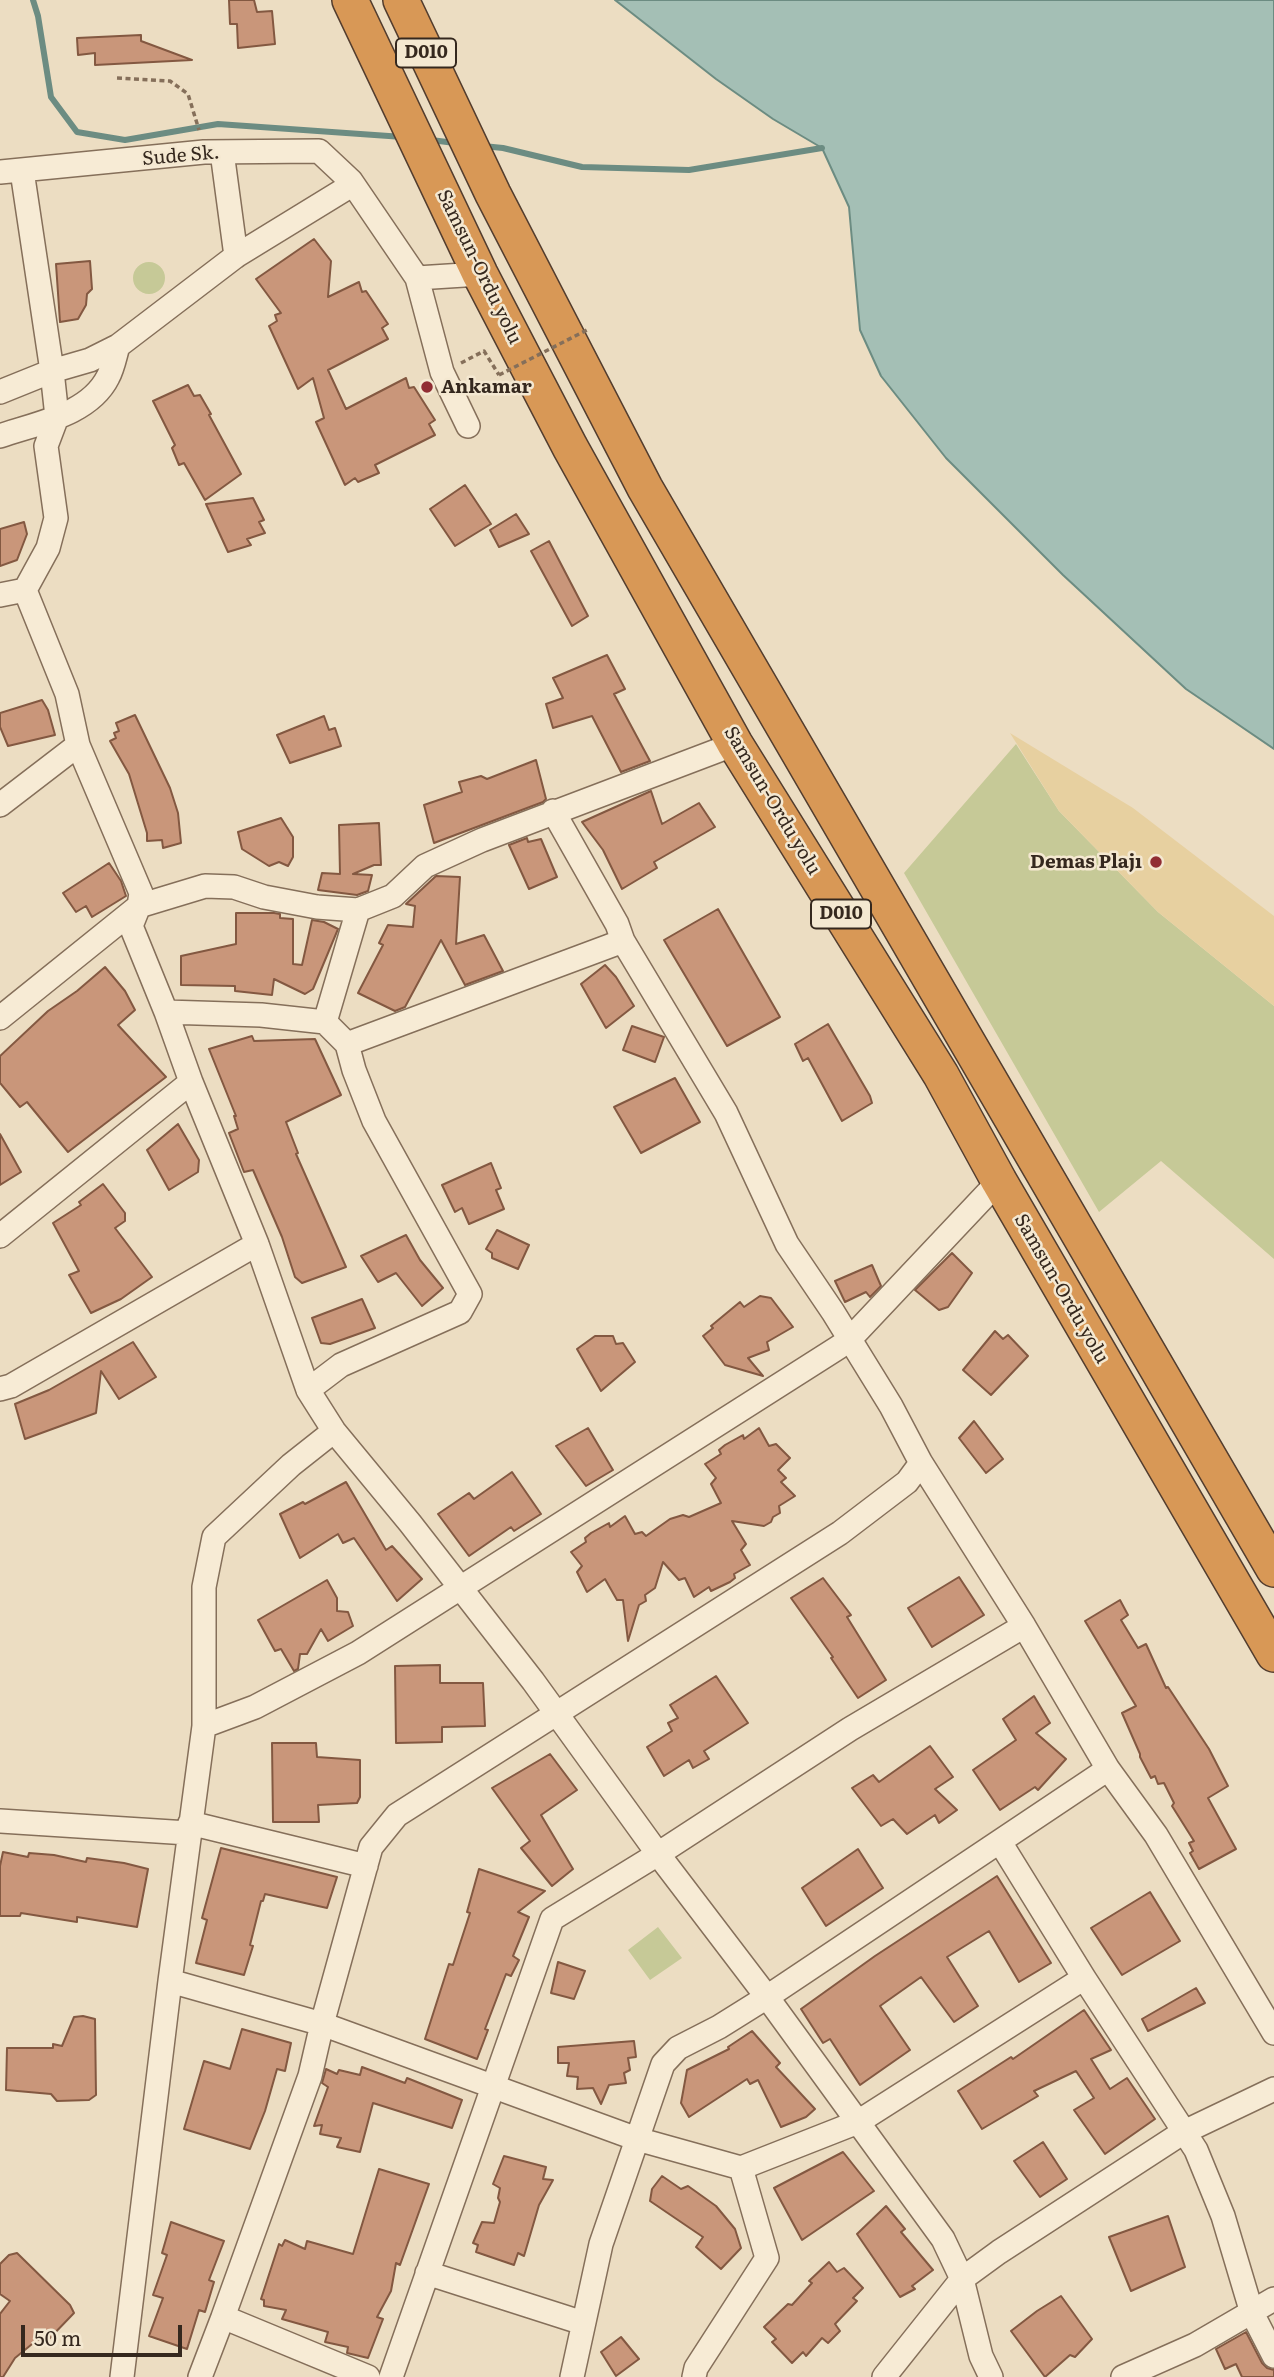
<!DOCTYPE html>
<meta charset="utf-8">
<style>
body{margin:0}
#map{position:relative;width:1274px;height:2377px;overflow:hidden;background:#ecddc2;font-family:Literata,serif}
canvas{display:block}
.scale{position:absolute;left:21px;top:2325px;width:161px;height:32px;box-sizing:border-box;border:4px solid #35281e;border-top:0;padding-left:9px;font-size:21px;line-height:24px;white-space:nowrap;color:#35281e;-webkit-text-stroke:5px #f4e8d1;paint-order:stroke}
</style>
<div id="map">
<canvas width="1274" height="2377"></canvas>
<div class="scale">50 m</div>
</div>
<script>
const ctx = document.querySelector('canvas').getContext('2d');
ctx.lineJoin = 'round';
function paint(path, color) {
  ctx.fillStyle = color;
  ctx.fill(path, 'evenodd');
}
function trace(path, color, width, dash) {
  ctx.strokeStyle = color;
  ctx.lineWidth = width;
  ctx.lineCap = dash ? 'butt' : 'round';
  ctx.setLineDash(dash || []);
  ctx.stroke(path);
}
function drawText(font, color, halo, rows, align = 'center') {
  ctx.font = font + ' Literata,serif';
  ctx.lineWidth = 5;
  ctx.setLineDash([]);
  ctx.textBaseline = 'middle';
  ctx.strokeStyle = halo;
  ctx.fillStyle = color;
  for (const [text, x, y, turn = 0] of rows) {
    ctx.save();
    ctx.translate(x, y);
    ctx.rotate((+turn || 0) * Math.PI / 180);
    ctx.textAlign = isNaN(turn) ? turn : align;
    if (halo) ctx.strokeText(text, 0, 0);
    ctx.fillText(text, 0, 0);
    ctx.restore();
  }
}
paint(new Path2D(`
 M133 278a16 16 0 1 1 32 0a16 16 0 1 1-32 0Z
 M1016 744 1059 811 1158 912 1274 1006V1259L1161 1161 1099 1212 904 873Z
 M658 1927 682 1958 650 1980 628 1950Z`), '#c6c997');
paint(new Path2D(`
 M1010 733 1133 808 1274 916V1006L1158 912 1059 811Z`), '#e7d0a0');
const water = new Path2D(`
 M615 0H1274V749L1186 689 1063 575 946 458 881 376 860 330 849 207 822 148 773 119 716 79Z`);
paint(water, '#a4bfb5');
trace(water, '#6c8c82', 2);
trace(new Path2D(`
 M33 0 38 16 51 97 77 132 125 140 218 124 403 137
 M431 140 455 143
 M483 146 503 148 582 167 689 170 822 148`), '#6c8c82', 6);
const building = new Path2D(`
 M229 0H254L257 12 272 11 275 44 238 48 237 24H230Z
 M141 35V41L192 60 95 65V53L78 55 77 38Z
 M314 239 331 261 328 297 359 282 362 292 366 291 388 324 382 328 388 339 328 370 346 409 406 378 409 388 414 387 435 420 429 424 435 435 375 465 379 473 358 482 355 478 345 485 316 422 324 418 313 378 298 389 269 326 277 321 275 315 281 313 256 279Z
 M90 261 92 289 87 294 86 305 78 319 60 322 56 264Z
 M188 385 194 396 200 395 211 414 209 415 241 474 205 500 184 463 179 465 172 448 175 445 153 401Z
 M465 485 491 524 455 546 430 509Z
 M253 498 264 520 259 522 265 533 247 539 251 545 228 552 206 504Z
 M516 514 529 534 499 547 490 530Z
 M24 522 27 534 17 560 0 566V529Z
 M549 541 588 616 572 626 531 551Z
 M607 655 625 689 614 694 650 761 621 772 592 716 553 728 546 704 563 698 553 678Z
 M42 700 48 710 55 735 8 746 0 727V713Z
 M135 715 170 788 178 813 181 843 163 848 162 840 147 841V833L129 774 110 741 116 738 114 733 119 731 116 723Z
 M324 716 329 730 335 728 341 746 290 763 277 735Z
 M536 760 546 799 543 802 434 843 424 805 462 792 459 782 481 776 487 779Z
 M651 791 662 824 699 803 715 827 654 862 657 868 622 889 603 850 582 822Z
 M281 818 293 837V857L288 866 279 862 269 866 242 849 238 832Z
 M379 823 381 865H374L353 874 372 875 368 891 357 895 318 890 322 873 340 874 339 825Z
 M527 838 528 842 541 839 557 877 529 889 509 845Z
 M109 863 121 881 126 896 92 917 86 906 76 912 63 893Z
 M436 876 460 877 456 944 484 935 503 971 465 985 441 940 405 1007 395 1011 358 993 383 945 379 943 388 925 413 927 415 906 406 904Z
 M718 909 780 1017 727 1046 664 940Z
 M236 913H274L280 914V918L293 919V964L302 965 312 920 324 922 338 929 313 989 305 994 274 979 272 995 235 991V986L181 985V956L236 944Z
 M605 965 616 977 634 1006 606 1028 581 984Z
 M105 967 125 991 135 1010 118 1025 166 1077 68 1152 27 1102 20 1107 0 1083V1056L48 1011 77 991Z
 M828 1024 870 1096 872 1103 842 1121 808 1058 803 1061 795 1044Z
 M632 1026 664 1037 655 1062 623 1050Z
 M252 1036 254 1041 315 1039 341 1095 286 1122 298 1153 296 1154 346 1267 302 1283 295 1277 282 1237 253 1170 244 1172 229 1133 238 1129 234 1116H236L209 1049Z
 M675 1078 700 1122 641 1153 614 1107Z
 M178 1124 199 1160 198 1172 169 1190 147 1150Z
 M0 1134 21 1172 0 1185Z
 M491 1163 501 1188 496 1190 504 1209 469 1224 462 1208 455 1212 442 1185Z
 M103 1184 125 1213V1221L115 1228 152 1277 121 1299 91 1313 69 1275 79 1271 53 1223 81 1205 79 1202Z
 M497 1230 529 1245 518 1269 492 1258V1253L486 1249Z
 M406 1235 420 1260 443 1288 422 1306 396 1273 378 1282 361 1256Z
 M952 1253 972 1273 948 1307 939 1310 915 1290Z
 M872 1265 881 1286 870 1297 866 1292 845 1302 835 1281Z
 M760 1296 771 1298 793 1327 767 1342 769 1350 748 1358 763 1376 725 1365 703 1336 713 1328 711 1326 740 1302 744 1307Z
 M362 1299 375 1328 330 1344 321 1343 312 1318Z
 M995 1331 1003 1339 1008 1335 1028 1356 991 1395 963 1370Z
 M595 1336H613L616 1344 623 1343 635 1362 601 1391 577 1349Z
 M133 1342 156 1377 119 1399 101 1371 96 1413 25 1439 15 1404 49 1390Z
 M974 1421 1003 1459 986 1473 959 1438Z
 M588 1428 613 1470 586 1486 556 1446Z
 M759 1428 769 1446 776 1444 790 1458 778 1470 786 1478 781 1482 795 1496 779 1506 780 1513 773 1517 771 1522 764 1526 732 1521 746 1544 741 1550 750 1565 734 1574 735 1578 730 1582 711 1591 709 1587 694 1597 685 1578 679 1580 663 1562 655 1588 645 1595 646 1601 639 1605 628 1641 623 1600H617L605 1579 587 1592 577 1572 582 1566 571 1552 586 1542 585 1538 591 1533 609 1523 610 1527 625 1516 635 1534 642 1532 646 1536 670 1519 683 1515 689 1517 721 1503 711 1484 716 1478 705 1464 721 1454 719 1450 725 1445 743 1435 744 1439Z
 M512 1472 541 1514 514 1531 511 1527 469 1556 438 1514 469 1493 474 1499Z
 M346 1482 386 1550 392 1546 422 1579 397 1601 354 1538 343 1543 338 1534 300 1558 280 1514 303 1502 305 1504Z
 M959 1577 984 1615 932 1647 908 1608Z
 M823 1578 851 1615 847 1617 886 1680 858 1698 831 1658 833 1657 791 1598Z
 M327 1580 337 1598V1611L348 1612 353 1626 328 1641 321 1629 307 1654H300L298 1669 294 1671 281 1649 275 1651 258 1620Z
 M1120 1600 1128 1615 1121 1620 1138 1648 1146 1644 1166 1688 1168 1687 1209 1749 1228 1786 1208 1798 1236 1849 1199 1869 1190 1853 1193 1851 1189 1843 1194 1841 1172 1806 1174 1803 1164 1783 1158 1784 1155 1776 1151 1778 1140 1757V1754L1122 1713 1136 1706 1085 1621Z
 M440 1665V1683H483L485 1726 442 1727V1742L396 1743 395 1666Z
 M716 1676 748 1723 704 1751 709 1759 693 1768 689 1760 664 1776 647 1747 672 1731 668 1723 678 1718 670 1705Z
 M1034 1696 1050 1723 1036 1733 1066 1759 1038 1790 1035 1787 1000 1810 973 1770 1016 1740 1003 1719Z
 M272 1743H316L317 1757 360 1760V1797L357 1803 318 1805 319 1822H273Z
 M930 1746 953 1777 935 1789 957 1810 939 1823 935 1815 907 1834 893 1819 881 1826 852 1788 873 1775 879 1782Z
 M550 1754 577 1790 541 1815 573 1869 552 1886 521 1848 530 1841 492 1788Z
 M221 1848 337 1877 327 1908 265 1894 263 1901H261L250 1945 253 1946 244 1975 196 1963 207 1920 202 1918Z
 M858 1849 883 1888 826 1926 802 1888Z
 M3 1852 28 1857 29 1853 54 1855 86 1862 87 1858 124 1863 148 1869 137 1927 77 1917V1922L21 1913 20 1916H0V1866Z
 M479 1869 545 1891 518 1912 529 1917 513 1956 519 1960 511 1976 506 1974 485 2029 488 2030 477 2059 425 2039 449 1964 453 1965 470 1913 467 1912Z
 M997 1876 1051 1963 1019 1982 989 1931 947 1957 978 2006 954 2022 921 1977 880 2006 910 2050 860 2085 830 2039 823 2043 801 2009 875 1956Z
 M1150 1892 1180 1941 1122 1975 1091 1928Z
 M558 1962 585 1971 574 1999 551 1993Z
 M1196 1988 1205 2003 1148 2031 1142 2019Z
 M1084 2010 1111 2050 1091 2059 1110 2089 1127 2078 1155 2119 1105 2154 1074 2110 1094 2098 1076 2071 1034 2091 1038 2096 982 2129 958 2091 1011 2057 1013 2059Z
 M83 2016 95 2019 96 2095 89 2100 57 2101 51 2094 6 2090 7 2048H53V2044L62 2046 74 2017Z
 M242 2029 291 2043 285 2071 277 2069 265 2111 250 2149 184 2129 204 2061 230 2069Z
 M752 2031 780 2063 776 2067 815 2109 806 2117 781 2127 758 2080 750 2084 747 2079 689 2117 681 2103 687 2070 729 2049 728 2047Z
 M634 2041 636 2057 628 2058 630 2070 624 2073 626 2083 609 2085 601 2104 593 2088 577 2089 578 2077 567 2076 569 2063H558V2047Z
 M362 2067 405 2083 407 2078 462 2100 452 2128 373 2103 360 2152 337 2147 341 2138 320 2134 322 2125 314 2126 328 2087 322 2083 326 2069 337 2074 339 2070 360 2075Z
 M1043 2142 1067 2179 1040 2197 1014 2161Z
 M843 2152 874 2191 802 2240 774 2188Z
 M504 2156 546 2167 543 2179 553 2180 539 2205 524 2256 518 2253 514 2265 476 2252 478 2245 473 2243 482 2222 494 2223 500 2202 498 2198 500 2188 493 2184Z
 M379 2169 429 2184 400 2265 396 2263 391 2291 377 2317 383 2319 368 2358 347 2353 348 2347 325 2342 328 2332 282 2319 286 2310 264 2306V2300L261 2299 279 2244 282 2246 285 2240 305 2249 307 2241 353 2254Z
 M662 2176 681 2189 688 2186 716 2206 735 2229 741 2248 721 2269 696 2247 703 2237 650 2201 652 2189Z
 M886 2206 905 2229 901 2232 933 2270 912 2286 915 2289 900 2297 857 2234Z
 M1168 2216 1185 2267 1131 2291 1109 2237Z
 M171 2222 224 2241 209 2280 214 2282 205 2312 199 2310 187 2349 149 2336 163 2298 153 2295 167 2255 162 2253Z
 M17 2253 70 2305 74 2313 48 2340H37L15 2358 3 2377H0V2314L10 2301 0 2294V2264L9 2255Z
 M829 2262 837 2272 844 2268 863 2288 853 2298 857 2301 835 2324 840 2331 828 2343 822 2338 806 2356 803 2352 792 2363 772 2342 776 2339 764 2327 788 2304 792 2305 812 2283 809 2281Z
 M1061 2296 1092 2339 1075 2357 1070 2355 1045 2377 1011 2331 1037 2311Z
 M1246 2332 1262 2363 1267 2368 1274 2370V2377H1242L1236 2364 1225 2369 1216 2349Z
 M621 2337 639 2359 616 2376 601 2352Z`);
paint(building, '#c9967a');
trace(building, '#835841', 2);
const minor = new Path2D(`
 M222 152 236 256
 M22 171 52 371 57 417 46 446 56 518 48 548 25 590 67 694 78 745 141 893 139 906 131 926 166 1012 191 1082 257 1244 308 1390 334 1431 410 1523 533 1681 658 1854 767 1997 943 2239 962 2279 981 2356 991 2377
 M0 172 204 152 319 151 351 181 417 278 442 372 468 426
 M417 278 480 274
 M0 392 52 371 90 360 118 346 236 256 342 191 351 181
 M0 436C37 423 89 415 108 377 113 368 115 356 118 346
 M0 595 25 590
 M0 805 78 745
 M553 811 617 924 623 941 726 1113 787 1244 833 1312 891 1406 921 1463 1024 1626 1108 1769 1156 1835 1274 2033
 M166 1012 261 1015 325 1022 347 1044 354 1070 374 1121 470 1294 460 1312 341 1365 308 1390
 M0 1018 139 906 205 886 234 887 264 897 317 907 358 910
 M325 1022 358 910 393 896 425 866 482 840 735 744
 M347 1044 623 941
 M0 1236 191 1082
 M0 1389 11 1386 257 1244
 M334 1431 291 1465 214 1537 204 1587V1726L170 1981 322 2024 371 1847 397 1815 840 1533 907 1482 921 1463
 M204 1726 255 1707 358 1653 839 1347 850 1339 999 1181
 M0 1821 188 1833
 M190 1823 366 1866
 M1000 1842 1084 1978 1196 2150 1223 2216 1252 2313 1274 2356
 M427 2273 583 2323
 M223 2317 310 2076 322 2024 637 2139 741 2168 858 2122 1084 1978
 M122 2377 170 1981
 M200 2377 223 2317 368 2377
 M391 2377 552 1919 658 1854 850 1729 1024 1626
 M572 2377 601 2244 663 2064 678 2048 719 2027 767 1997 1108 1769
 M694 2377 696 2368 767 2258 741 2168
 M884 2377 962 2279 999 2252 1182 2133 1274 2089
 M1123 2377 1195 2345 1274 2299`);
const highway = new Path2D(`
 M350 0 480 274 570 447 735 744 941 1075 999 1181 1274 1654
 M401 0 493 194 645 488 1274 1569`);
trace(minor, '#856f5a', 26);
trace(highway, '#533d2e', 38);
trace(new Path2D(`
 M117 78 170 81 188 94 199 130
 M461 363 484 351 499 375`), '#856f5a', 3.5, [5, 3.5]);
trace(minor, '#f7ebd5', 23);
trace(highway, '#d89856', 35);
trace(new Path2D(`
 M499 375 587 330`), '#856f5a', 3.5, [5, 3.5]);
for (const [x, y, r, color] of [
 [427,387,7,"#912d33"],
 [1156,862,7,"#912d33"]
]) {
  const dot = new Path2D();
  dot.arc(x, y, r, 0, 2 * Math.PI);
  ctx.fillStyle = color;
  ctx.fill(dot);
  trace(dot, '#f4e8d1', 2.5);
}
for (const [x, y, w] of [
 [426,53,60],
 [841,914,60]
]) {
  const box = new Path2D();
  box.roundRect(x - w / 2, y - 14.5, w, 29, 5);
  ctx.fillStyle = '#f4e8d1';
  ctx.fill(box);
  trace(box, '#35281e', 2);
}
drawText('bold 18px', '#35281e', null, [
 ["D010",426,53],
 ["D010",841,914]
]);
drawText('19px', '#35281e', '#f4e8d1', [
 ["Sude Sk.",181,156,-5],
 ["Samsun-Ordu yolu",479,267,64],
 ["Samsun-Ordu yolu",772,801,59],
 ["Samsun-Ordu yolu",1061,1289,60]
]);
drawText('bold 19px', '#35281e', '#f4e8d1', [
 ["Ankamar",441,387],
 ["Demas Plajı",1142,862,"right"]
], 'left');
</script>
